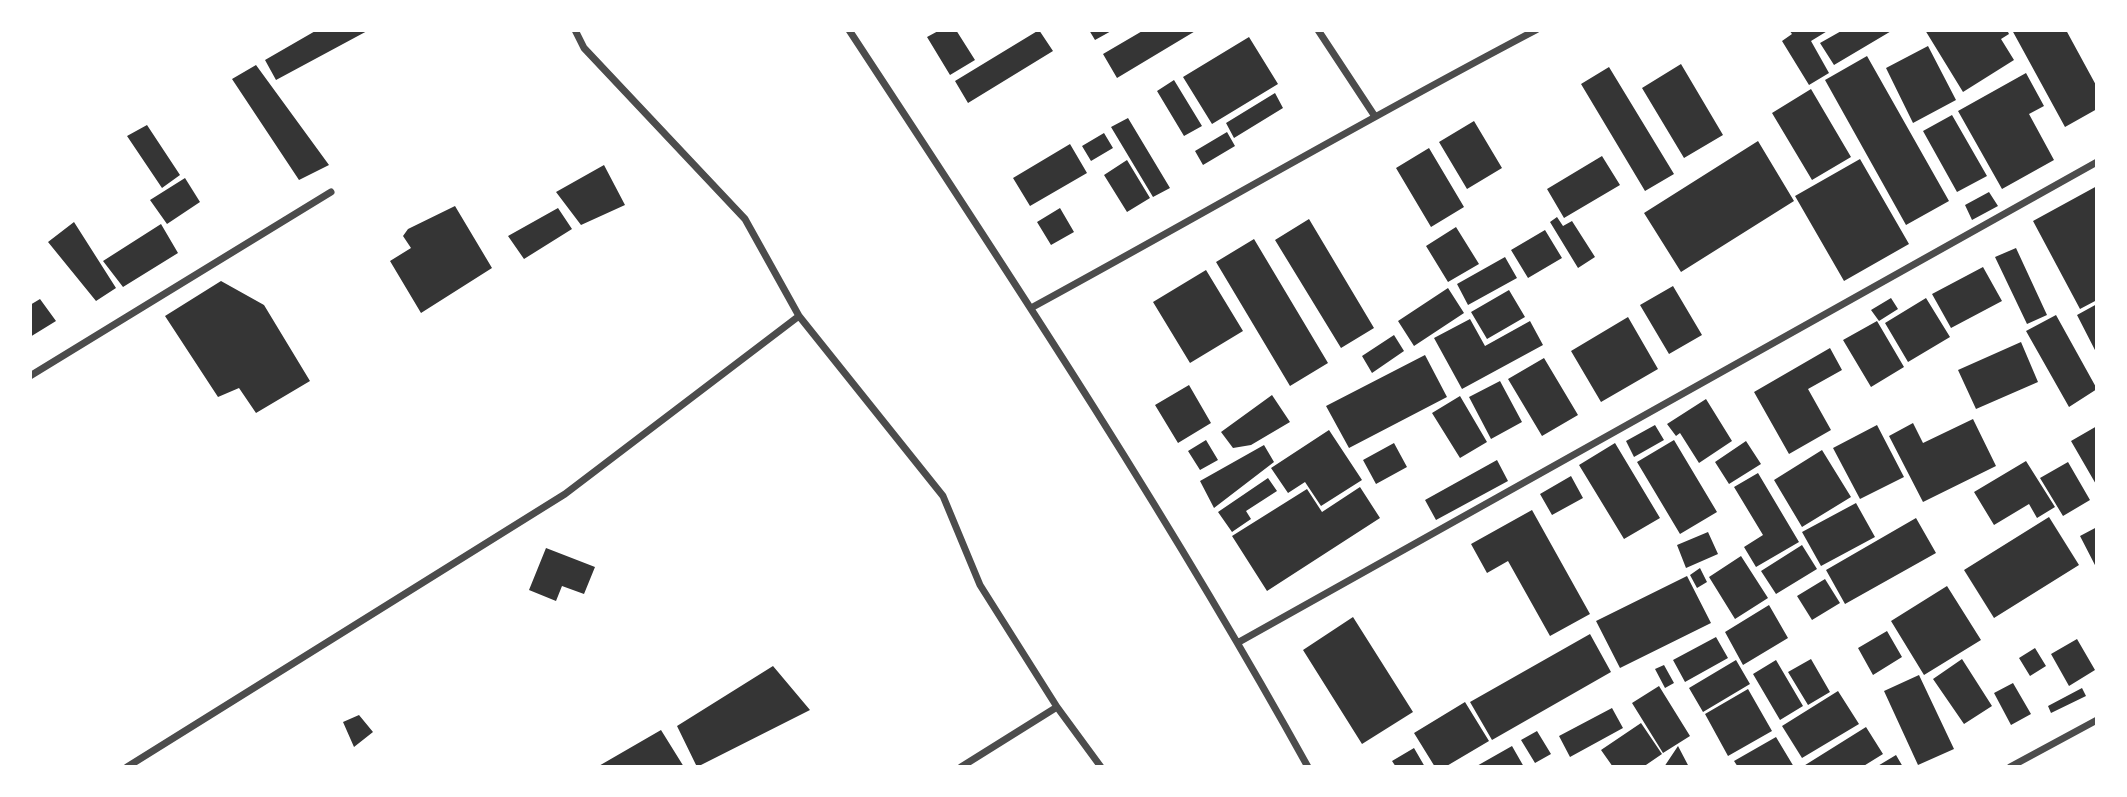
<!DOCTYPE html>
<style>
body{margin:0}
#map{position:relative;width:2127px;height:797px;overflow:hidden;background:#fff;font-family:Signika,sans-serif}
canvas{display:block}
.frame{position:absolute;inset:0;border:32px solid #fff;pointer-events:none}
</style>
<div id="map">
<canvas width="2127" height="797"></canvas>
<div class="frame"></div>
</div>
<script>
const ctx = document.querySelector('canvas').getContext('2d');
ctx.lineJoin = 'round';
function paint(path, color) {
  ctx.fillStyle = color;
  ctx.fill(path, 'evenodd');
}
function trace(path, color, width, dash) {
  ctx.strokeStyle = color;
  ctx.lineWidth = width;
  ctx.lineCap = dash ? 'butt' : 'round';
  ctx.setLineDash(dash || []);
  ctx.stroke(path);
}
paint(new Path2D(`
 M317 30H369L276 80 265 60Z
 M940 30H956L975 60 950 75 927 37Z
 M1039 30 1053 51 968 103 955 81Z
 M1089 30H1113L1095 40Z
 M1144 30H1197L1117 78 1103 54Z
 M1789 30H1829L1811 41 1829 73 1809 85 1782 41 1792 34Z
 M1843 30H1893L1834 65 1820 43Z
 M1925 30H2007L2009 34 2001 39 2014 60 1963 92Z
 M2012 30H2066L2097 87V109L2065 127Z
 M1249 37 1278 84 1212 124 1183 77Z
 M1928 46 1956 100 1913 123 1886 68Z
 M1867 56 1949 201 1906 225 1825 80Z
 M1681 64 1723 135 1684 158 1642 88Z
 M256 65 329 165 299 180 232 79Z
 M1609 67 1674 174 1645 191 1581 84Z
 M2026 73 2044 106 2029 114 2054 160 2002 189 1958 111Z
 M1174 80 1202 126 1184 136 1157 91Z
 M1811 89 1851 157 1812 180 1772 113Z
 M1275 93 1283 108 1234 138 1226 123Z
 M1952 115 1987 176 1957 192 1923 131Z
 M1128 118 1170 188 1153 197 1111 127Z
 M1474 121 1502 168 1467 189 1439 142Z
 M147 125 180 175 162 188 127 136Z
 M1227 132 1235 146 1203 165 1195 151Z
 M1104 133 1113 148 1091 161 1082 146Z
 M1758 141 1794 201 1681 272 1644 213Z
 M1070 144 1087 173 1030 206 1013 178Z
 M1429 148 1464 207 1431 227 1396 168Z
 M1602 156 1620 185 1564 218 1547 189Z
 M1860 159 1909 244 1844 281 1795 196Z
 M1127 160 1150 198 1127 212 1104 175Z
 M604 165 625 205 581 225 556 192Z
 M185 178 200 202 167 224 150 200Z
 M2097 186V300L2080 309 2033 221Z
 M1989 192 1998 206 1972 220 1965 205Z
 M455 206 492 268 421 313 390 261 411 248 403 236 408 229Z
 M558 208 572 229 524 259 508 236Z
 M1060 208 1074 232 1051 245 1037 222Z
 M1557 217 1563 226 1572 221 1595 257 1578 268 1550 222Z
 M1309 219 1374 328 1341 348 1275 240Z
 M74 222 116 288 96 301 48 242Z
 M161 224 178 253 123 287 103 261Z
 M1456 227 1479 264 1448 282 1426 246Z
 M1545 230 1562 258 1528 278 1511 250Z
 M1254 239 1328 363 1290 386 1216 262Z
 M2016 248 2047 315 2027 324 1995 257Z
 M1505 257 1517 278 1468 305 1457 284Z
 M1983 267 2002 301 1951 328 1932 294Z
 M1206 270 1243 331 1190 363 1153 302Z
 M221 281 264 305 310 381 256 413 239 388 218 397 165 316Z
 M1673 286 1702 335 1669 354 1640 305Z
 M1448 288 1464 313 1414 346 1398 321Z
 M1509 290 1525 317 1487 339 1471 312Z
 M1891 298 1898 309 1879 321 1871 310Z
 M1926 298 1950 337 1908 362 1885 323Z
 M40 299 56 321 30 337V305Z
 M2097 304V354L2077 315Z
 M2056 315 2097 389 2069 407 2026 331Z
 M1628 317 1658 369 1601 402 1571 351Z
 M1470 319 1485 346 1530 321 1543 345 1462 389 1434 338Z
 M1877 321 1904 367 1871 387 1843 340Z
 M1394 335 1404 351 1372 373 1362 356Z
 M2021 342 2038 382 1976 409 1958 370Z
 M1830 348 1842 370 1808 389 1831 430 1789 454 1754 392Z
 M1425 355 1447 397 1349 448 1326 406Z
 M1544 358 1578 415 1542 436 1508 379Z
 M1500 381 1522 422 1491 439 1469 397Z
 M1189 385 1211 423 1178 443 1155 405Z
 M1272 395 1290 422 1251 445 1233 448 1221 432Z
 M1460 396 1487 442 1460 458 1432 413Z
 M1706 399 1732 441 1699 463 1680 433 1676 436 1667 424Z
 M1973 419 1996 466 1923 502 1889 436 1913 423 1923 443Z
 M1655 425 1664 440 1634 457 1626 441Z
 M1877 425 1904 477 1860 499 1833 448Z
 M2097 426V486L2071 441Z
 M1329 430 1362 480 1321 506 1305 482 1288 493 1271 468Z
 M1206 440 1218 460 1200 470 1188 451Z
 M1674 440 1717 512 1680 534 1637 462Z
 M1746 441 1761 464 1729 484 1715 462Z
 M1394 443 1407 467 1376 484 1363 460Z
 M1615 443 1660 518 1624 539 1579 465Z
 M1264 445 1274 462 1214 508 1200 481Z
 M1822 450 1851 497 1802 527 1774 480Z
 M1497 460 1508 481 1436 520 1425 500Z
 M2026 461 2055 507 2037 518 2029 504 1994 525 1974 492Z
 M2068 462 2090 500 2063 516 2040 478Z
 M1758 473 1799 542 1756 567 1744 547 1763 535 1734 487Z
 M1571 476 1583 498 1552 515 1540 494Z
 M1268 478 1277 491 1246 511 1251 519 1232 532 1218 512Z
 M1360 487 1380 518 1267 591 1232 536 1307 489 1322 512Z
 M1856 503 1875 537 1821 566 1802 532Z
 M1532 510 1590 614 1550 636 1508 561 1487 573 1471 544Z
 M2049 517 2079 565 1994 618 1964 570Z
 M1916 518 1936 553 1845 604 1826 570Z
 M2097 527V569L2080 536Z
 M1708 532 1718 554 1686 568 1677 545Z
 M1802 545 1817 569 1776 594 1761 571Z
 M546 548 595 567 584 594 562 586 556 601 529 590Z
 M1741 556 1768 598 1735 619 1709 577Z
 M1700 568 1707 582 1697 588 1690 575Z
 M1687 576 1711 623 1620 668 1596 621Z
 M1825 579 1840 603 1812 620 1797 596Z
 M1947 586 1981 640 1924 675 1891 621Z
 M1769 605 1788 638 1743 665 1725 632Z
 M1353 617 1413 712 1362 744 1303 650Z
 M1887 631 1902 657 1873 675 1858 648Z
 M1590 634 1611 672 1492 740 1470 702Z
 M1716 637 1728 658 1685 682 1673 660Z
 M2077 639 2095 670 2069 686 2051 654Z
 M2035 648 2046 666 2030 676 2019 658Z
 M1811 659 1830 692 1808 705 1788 672Z
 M1962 659 1992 706 1964 724 1933 679Z
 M1736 660 1750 684 1703 712 1689 688Z
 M1776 660 1803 706 1780 720 1753 674Z
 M1664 665 1674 683 1665 688 1655 669Z
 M773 666 810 710 697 767 677 726Z
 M1919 675 1954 749 1918 765 1884 691Z
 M2013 683 2031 714 2011 725 1994 693Z
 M1659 686 1690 736 1663 753 1632 703Z
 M2082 688 2086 696 2051 713 2048 706Z
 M1748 689 1772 731 1728 756 1705 714Z
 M1838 691 1859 724 1802 758 1782 726Z
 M1465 702 1489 741 1445 767H1435L1414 733Z
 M1612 708 1623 728 1570 757 1559 736Z
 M359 715 373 732 354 747 343 722Z
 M1641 723 1662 754 1643 767H1613L1601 750Z
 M1866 727 1883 754 1862 767H1802Z
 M661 730 684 767H597Z
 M1537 731 1551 754 1535 763 1521 740Z
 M1776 737 1794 767H1738L1734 761Z
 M1512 746 1524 767H1475Z
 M1678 746 1689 767H1664Z
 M1414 748 1425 767H1396L1392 761Z
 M1896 755 1903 767H1876Z`), '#353535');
trace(new Path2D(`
 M575 30 584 48 745 219 799 316 943 496 980 585 1057 707 1101 767
 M849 30C1008 272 1168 514 1308 767
 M1318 30 1374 115
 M1031 308C1200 216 1366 119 1536 30
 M30 376 331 192
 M1239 642 2097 162
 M127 767 565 494 799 316
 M961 767 1057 707
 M2010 767 2097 720`), '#4c4c4c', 7);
</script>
